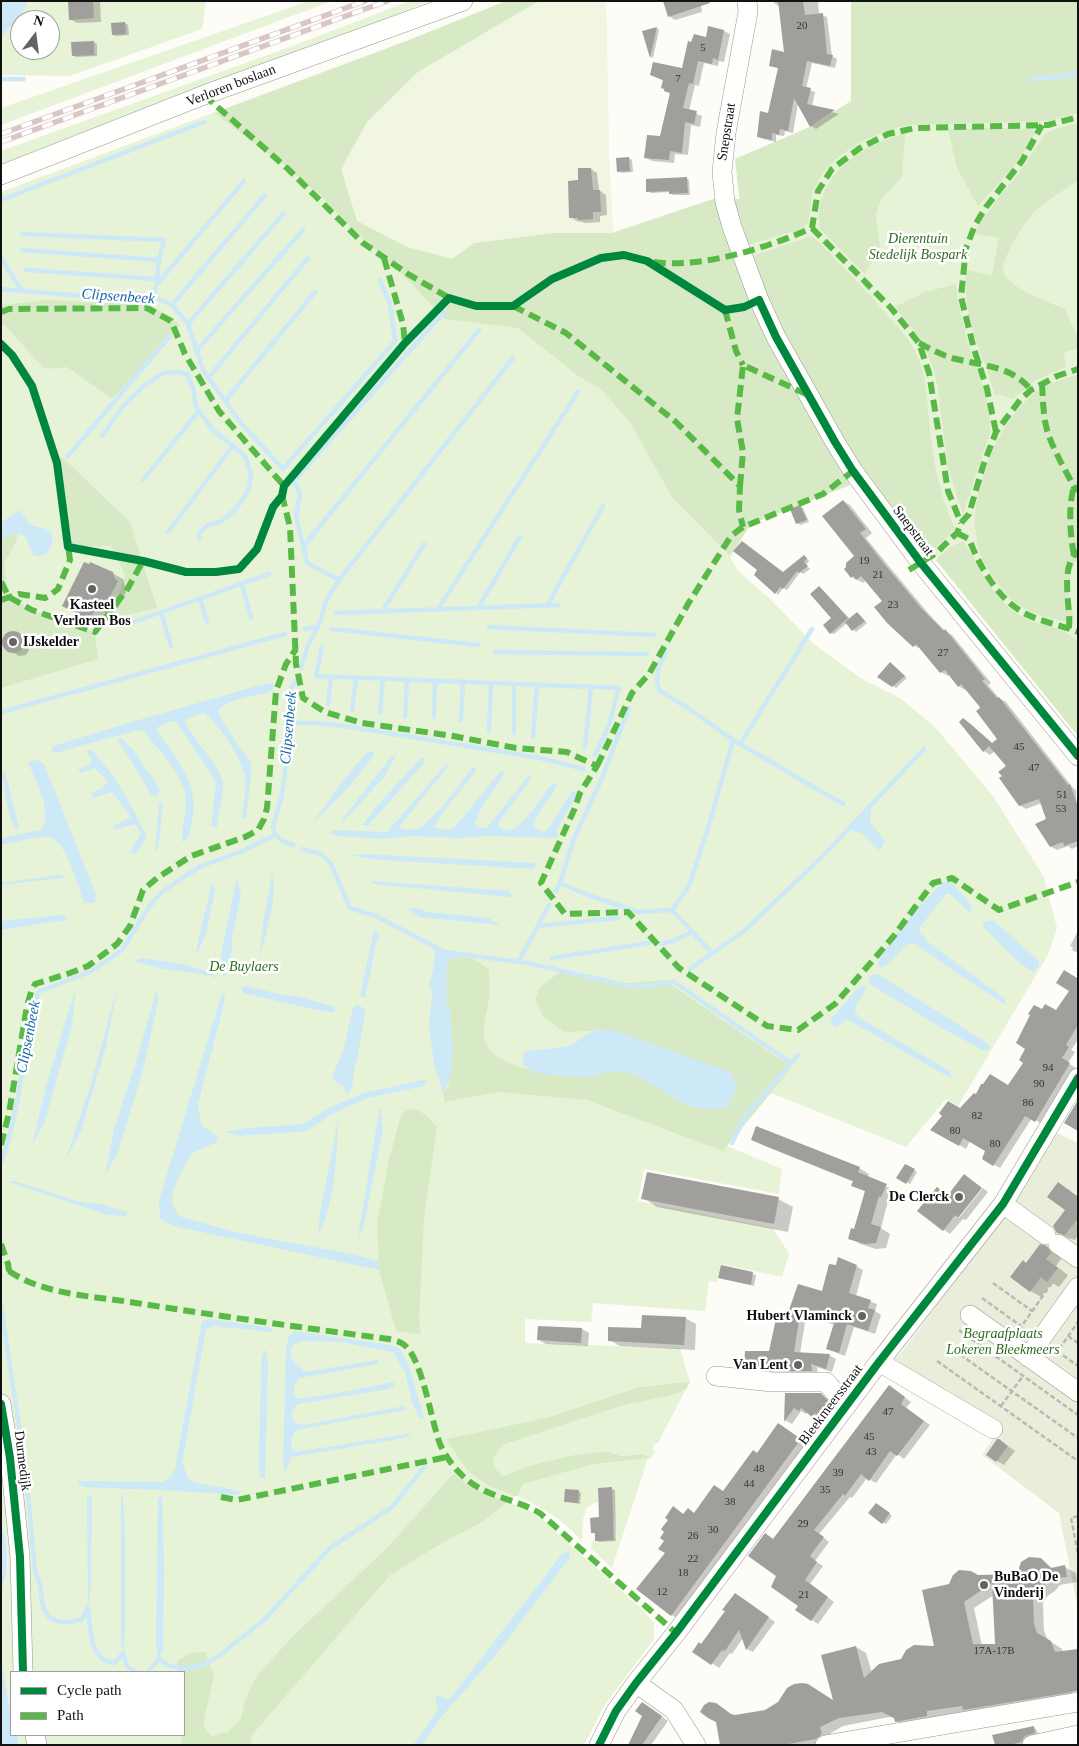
<!DOCTYPE html>
<style>
body{margin:0}
#map{position:relative;width:1079px;height:1746px;overflow:hidden;background:#fdfcf7;font-family:"Times New Roman",serif}
canvas{display:block}
.frame{position:absolute;inset:0;border:2px solid #111;pointer-events:none}
.legend{position:absolute;left:10px;top:1671px;width:175px;height:65px;box-sizing:border-box;background:#fff;border:1px solid #a0a0a0;margin:0;padding:6px 9px;list-style:none;font-size:15px;color:#111}
.legend li{display:flex;align-items:center;gap:10px;height:25px}
.legend b{width:25px;border:1px solid #a0a0a0}
.north{position:absolute;left:10px;top:10px;width:50px;height:50px;box-sizing:border-box;background:#fff;border:1px solid #a0a0a0;border-radius:50%;rotate:15deg;font-size:14px;font-weight:700;line-height:20px;text-align:center;color:#111}
.north::after{content:'';display:block;margin:auto;width:18px;height:22px;background:#646362;clip-path:polygon(50% 0,100% 100%,50% 72%,0 100%)}
</style>
<div id="map">
<canvas width="1079" height="1746"></canvas>
<div class="frame"></div>
<ul class="legend">
<li><b style="height:6px;background:#00873e"></b>Cycle path</li>
<li><b style="height:6px;background:#58b947"></b>Path</li>
</ul>
<div class="north">N</div>
</div>
<script>
const ctx = document.querySelector('canvas').getContext('2d');
ctx.lineJoin = 'round';
function paint(path, color) {
  ctx.fillStyle = color;
  ctx.fill(path, 'evenodd');
}
function trace(path, color, width, dash) {
  ctx.strokeStyle = color;
  ctx.lineWidth = width;
  ctx.lineCap = dash ? 'butt' : 'round';
  ctx.setLineDash(dash || []);
  ctx.stroke(path);
}
function drawText(font, color, halo, rows, align = 'center') {
  ctx.font = font + ' "Times New Roman",serif';
  ctx.lineWidth = 5;
  ctx.setLineDash([]);
  ctx.textBaseline = 'middle';
  ctx.strokeStyle = halo;
  ctx.fillStyle = color;
  for (const [text, x, y, turn = 0] of rows) {
    ctx.save();
    ctx.translate(x, y);
    ctx.rotate((+turn || 0) * Math.PI / 180);
    ctx.textAlign = isNaN(turn) ? turn : align;
    if (halo) ctx.strokeText(text, 0, 0);
    ctx.fillText(text, 0, 0);
    ctx.restore();
  }
}
paint(new Path2D(`
 M1 1H206L202 29 70 76 1 75ZM20 20H50V50H20Z
 M309 1H332L1 125V108Z
 M410 1H430L285 60 1 168V151L287 48Z
 M506 1H606L609 158 613 232 712 199 756 310 850 485 751 524 730 557 738 571 769 598 814 644 862 679 900 698 934 726 993 796 1044 877 1057 928 1048 955 958 1106 946 1099 906 1147 771 1093 727 1146 782 1169 779 1194 644 1169 638 1201 773 1228 789 1254 782 1277 721 1264 717 1282 709 1281 705 1311 593 1303 591 1322 525 1319V1343L680 1348 690 1382 672 1383 636 1388 549 1417 446 1439 489 1486 515 1496 508 1502 527 1509 544 1521 642 1609 654 1623V1639L604 1706 584 1745H19L17 1735H184V1672H11V1715L1 1661V1589C13 1574 6 1538 1 1520V192L409 40Z
 M851 1H1078V736L936 560 938 558 932 551 929 552 920 540 911 539 752 265 739 199 735 159 810 127 851 101Z
 M686 1389 658 1443 657 1442 652 1449 655 1451 652 1457 641 1454 622 1456 606 1451 574 1455 535 1464 503 1476 496 1469 493 1458 503 1445 621 1406 677 1394Z
 M648 1458 612 1568 591 1549 592 1543 595 1541 616 1539 615 1521 613 1520 612 1487 598 1488V1502L587 1507 583 1519 582 1542C567 1522 539 1505 517 1496L523 1484 595 1464Z`), '#e7f3d7');
paint(new Path2D(`
 M506 1H539L418 72 367 122 452 259 473 243 553 233H613L717 198 806 404 850 485 751 524 730 556 672 497 631 424 602 390 577 375 518 328 445 319 399 271 355 231 319 194 284 165 214 113 409 40Z
 M851 1H1078V113L1048 121 908 125C872 133 825 155 813 193 810 202 810 214 808 223L801 229 745 246 732 199H740L735 159 810 127 851 101Z
 M1078 123V180C1063 191 1048 200 1034 212 1026 219 1000 261 1003 272 1009 288 1050 303 1065 309L1078 338V348L1065 352 1064 358 1066 367 1034 381 1013 399 1001 395H995C983 354 960 314 967 270L992 275 999 238 976 234 977 227 1003 191 1015 179 1045 134C1053 128 1067 127 1078 123Z
 M998 128 1031 129 1036 132 1016 164 978 206 957 168 948 131 950 129Z
 M907 133 905 136 902 177 881 199 876 214 880 249 865 274 820 229C811 177 863 143 907 133Z
 M809 237H813C839 262 864 288 887 315 902 331 914 344 921 365 927 383 927 403 929 422 933 459 939 496 955 529L932 551 929 552 920 540 911 539 864 476 796 363 749 257Z
 M956 284C959 310 965 334 973 359 981 383 992 406 990 433L963 514 947 465 938 388 933 367 919 337 895 307 925 292Z
 M46 300 151 305 180 325 112 399 67 367 46 369 36 360 5 325 1 324V305Z
 M1078 375V558C1065 575 1069 599 1074 618L1073 623C1068 621 1063 621 1058 620 1043 617 1028 612 1016 603 1001 591 980 562 977 543 976 533 974 522 975 512 980 472 1003 413 1039 390 1051 382 1064 379 1078 375Z
 M62 457 130 522 157 608 118 617 109 623 125 575 111 546 68 547 57 463Z
 M18 534 15 544 4 563 9 597 32 610 95 632 98 659 1 688V545L5 536Z
 M962 542 966 544C982 573 997 606 1029 620 1038 625 1049 625 1059 629 1066 632 1072 637 1078 642V736L936 560C943 553 952 544 962 542Z
 M467 954 489 969C489 979 490 990 489 1000 487 1012 481 1028 485 1041 487 1048 494 1054 500 1058 531 1076 565 1075 600 1075 630 1060 659 1092 685 1103 692 1107 700 1108 708 1109L613 1030 564 1032 543 1017 535 999 540 987 560 972 617 984 664 980 792 1067 723 1151 587 1100 499 1092 445 1102 443 1093 449 1085 446 1003 447 962C453 958 460 958 467 954Z
 M410 1108C423 1111 429 1117 437 1127L424 1217 419 1322 421 1334 396 1331 379 1270 377 1224 389 1160 401 1115Z
 M690 1382 686 1389 677 1394 621 1406 503 1445 493 1458 496 1469 503 1476 535 1464 574 1455 606 1451 622 1456 641 1454 652 1457 651 1458 595 1464 523 1484 517 1496H515L489 1486 468 1471 446 1439 549 1417 636 1388 672 1383Z
 M454 1473C468 1489 489 1495 508 1502L482 1522 444 1542 390 1575 252 1735 250 1745H182L181 1735H184V1672H178L177 1661 191 1653 205 1652 214 1676 203 1725 211 1736 228 1732 241 1719 245 1700 256 1677 293 1636 388 1547Z`), '#d8eac5');
paint(new Path2D(`
 M1057 1133 1078 1143V1610L1059 1513 982 1455 1001 1427 891 1363 901 1353 976 1253Z`), '#e9eedb');
paint(new Path2D(`
 M539 1H606L609 158 613 233H553L474 243 452 259 407 247 357 221 341 169 367 122 418 72Z`), '#f0f6e1');
paint(new Path2D(`
 M1 1H27L25 9 1 37Z
 M19 510C24 514 25 520 30 524 37 529 44 525 52 534 54 546 47 560 33 555L25 536 18 534 5 536 1 545V523Z
 M273 683 275 684 273 690C259 697 227 698 218 710L223 723 251 763V775L246 818 242 819C243 806 246 792 245 779 245 762 218 723 204 713L188 718 185 722C193 741 222 766 223 784 223 797 218 814 217 827H211L216 784 211 774 177 722 173 721 158 727 157 730C177 761 200 783 192 822 190 830 190 836 183 843 180 829 187 814 186 800 185 777 158 748 143 731L137 730 56 753 51 752 53 746 135 721 257 686Z
 M120 737 134 751 145 768 156 782 160 791 157 797 151 795 135 767 118 741Z
 M85 750H92L114 777 133 809 147 837 135 855 130 852 141 833 135 824 115 830 113 826 131 817 112 792 93 798 91 793 101 789 108 782 95 768 81 773 78 769 88 766 93 760Z
 M371 751 375 754 349 787 312 824 341 783 366 753Z
 M397 754 384 777 341 824 344 817 391 757Z
 M425 757 423 764 368 826 362 825 377 806 420 759Z
 M33 760 40 761 44 764 97 897 94 903H84C79 889 66 841 51 838 36 835 17 842 1 845V838L41 830C54 810 36 782 28 763Z
 M446 764H450L399 827 408 830 421 828 443 806 472 768 476 767V771L442 814 434 828 449 830 456 826 499 773 503 771 504 774C495 791 480 804 475 823L477 827 487 828 528 776 531 775V779L499 822 498 826C501 828 505 831 509 830 522 829 543 795 551 785L555 783 557 784C552 800 536 809 534 826L539 830 544 832 550 827 572 791 577 792V794L557 829 558 837 555 838 487 836 460 838 410 836 383 839 337 836 331 834 332 830 387 832Z
 M5 772 19 827 16 830C7 814 5 792 2 774Z
 M162 801 163 805 158 849 155 850 159 803Z
 M872 804 870 822 885 841 880 851 862 833 848 830Z
 M366 854 537 863 534 869 380 860 349 855Z
 M272 872C278 897 266 933 259 959L263 924Z
 M58 875 68 877 1 885V883Z
 M237 877 241 895 232 936V951L224 979 221 955Z
 M372 881 509 891 512 896 508 897 373 884Z
 M947 881 951 882C957 890 976 903 970 913L950 894H946L920 927V933L928 942 1005 999 1006 1005 951 969 916 944 910 943C900 949 894 960 883 967L878 966C881 946 928 898 943 882Z
 M212 883 215 891 206 934 196 956 198 941Z
 M407 908H417L427 912 489 918 500 925 419 917Z
 M61 915 66 916 67 918 65 920 1 930V921Z
 M992 920 1000 926 1039 961V966L1034 972C1014 962 1000 942 984 928L983 922Z
 M374 929 380 935 376 944 365 998 360 996Z
 M435 947 445 952 467 954C460 958 453 957 447 962L446 1003 450 1009C451 1034 458 1072 443 1093L434 1064 429 1026 432 992 429 984 434 966Z
 M142 958C168 962 196 964 219 978L201 974 162 969 134 961Z
 M874 974H878L987 1043 990 1046 988 1050H983L947 1031 873 986 869 982V978Z
 M119 981 106 1046 81 1131 65 1161 90 1087Z
 M864 985 866 986C864 997 855 1001 855 1012L860 1018 949 1071 954 1078 949 1077 846 1019 837 1027 832 1025 830 1020 860 986Z
 M246 986 287 996H297L335 1007V1010L333 1012 321 1011 243 993 241 989Z
 M76 987 72 1025 45 1121 32 1145 46 1086Z
 M157 989 158 1002 144 1066 118 1153 105 1174 114 1129 136 1062Z
 M222 993 225 995 222 1012 198 1104 201 1124 218 1137 217 1142 192 1153 178 1178 173 1191 172 1204 179 1216C205 1224 233 1232 261 1237 300 1245 340 1250 378 1261L379 1270 178 1227 167 1223 160 1218 159 1201Z
 M357 1005 364 1008 365 1013 357 1061C351 1071 356 1086 348 1094L344 1091 345 1088 335 1081 332 1077 343 1051 353 1008Z
 M600 1029 613 1030 729 1072 737 1082C736 1093 732 1100 725 1108 717 1108 708 1109 699 1108 671 1103 651 1077 623 1072 610 1069 599 1077 586 1077 576 1077 541 1075 533 1071 528 1069 525 1066 522 1062L524 1053 527 1051 565 1047 575 1043 587 1034Z
 M428 1079 424 1086 367 1098 332 1114 307 1131 242 1136 224 1132 247 1128 303 1124 329 1108 364 1093Z
 M380 1106 383 1130 364 1225 357 1242Z
 M338 1120C337 1155 335 1204 318 1235L320 1213Z
 M14 1181 81 1202 101 1204 127 1212 126 1216 108 1215 8 1182Z
 M210 1319 272 1328V1332L216 1326 206 1329 182 1463 189 1480C206 1487 224 1486 240 1492L238 1495 182 1491 83 1487 77 1481 162 1482 170 1478 175 1469 202 1321Z
 M295 1331 389 1345 399 1348 408 1363 424 1418 420 1419 412 1403 405 1372 393 1352 342 1342 300 1341 291 1347V1359L305 1372 378 1360V1364L299 1378C293 1386 292 1390 297 1399L333 1394 394 1382 395 1385 389 1389 298 1404C291 1410 290 1414 294 1422L304 1425 404 1406 406 1410 296 1430 291 1440 292 1448 297 1452 412 1433 405 1438 291 1457 286 1472 283 1468 286 1351 289 1336Z
 M265 1349 268 1362 265 1478H260L259 1464 261 1370 262 1356Z
 M123 1493 125 1539V1633L123 1653 121 1641V1499Z
 M92 1494 91 1587 88 1607 87 1497Z
 M162 1494 164 1567 163 1650 159 1659 156 1644 158 1499Z
 M1 1520C6 1538 12 1574 1 1589Z
 M569 1552 570 1557 499 1651 442 1716 422 1745H413L439 1709 435 1703 437 1695 449 1700 563 1553Z
 M1 1661 11 1715V1735H17L19 1745H1Z`), '#cde8f7');
paint(new Path2D(`
 M69 1H100L101 22 77 23 70 19Z
 M700 1 702 12 675 20 669 16Z
 M774 1H818L819 14 827 17 832 56 837 59 835 68 812 63 806 89 815 92 812 106 839 114 816 129 811 126 798 103 793 133 785 131 784 136 776 135V142L763 139 758 136 769 115 779 69 770 65 785 53 780 7 774 3Z
 M125 23 128 25 129 35 116 36 113 34Z
 M657 28 659 30 653 58 651 57 644 32Z
 M724 31 730 34 724 62 719 61 718 66 704 63 699 86 695 85 689 111 702 116 700 127 691 125 688 155 675 154 674 163 652 161 646 158 661 138 671 94 665 91 664 81 651 75 683 70 707 38Z
 M94 42 97 44V56L76 57 73 55Z
 M629 158 632 160 633 172 622 173 619 171Z
 M591 169 597 173 599 190 606 195 607 215 600 216V222L586 223 577 221 570 217 580 181Z
 M686 178 689 180 690 195H673L670 192 651 193 648 191Z
 M843 501 850 505 872 533 866 538 888 565 928 613 945 631 952 635 991 683 988 685 999 698 1006 702 1073 788 1076 790 1078 846 1072 849 1068 846 1057 850 1050 846 1048 820 1042 803 1026 809 1019 805 1007 766 995 751 990 755 984 751 964 719 970 723 993 744 998 739 981 708 967 689 965 690 958 686 950 675 948 676 941 672 922 649 914 646 888 622 883 602 866 580 863 583 852 577 856 556Z
 M800 506 803 508 809 522 800 525 797 523Z
 M807 558 809 561 806 565 810 569 803 574 800 572 787 590 783 588 778 595 759 570 784 573Z
 M112 573 123 579 125 586 128 588 118 608H110L100 626 75 612Z
 M820 587 850 619 858 613 867 623 856 632 847 623 834 634 831 633 832 619Z
 M14 633 28 641 30 648 26 655 19 656 5 648 3 641 7 635Z
 M891 663 907 678 896 688 879 676Z
 M1077 933H1078V953L1072 950 1073 948 1070 946Z
 M1078 978V1040L1071 1050 1075 1052 1068 1063 1076 1068 1042 1124 1032 1118 1000 1168 983 1159 987 1151 970 1141 966 1149 932 1129 961 1110 976 1096 1009 1087 1025 1063 1043 1011 1056 1012Z
 M753 1139 859 1168 869 1174 867 1178 896 1191 891 1202 888 1201 881 1228 890 1234 886 1248 876 1249 860 1244 850 1238 855 1230 866 1192 853 1185 854 1182 762 1145Z
 M905 1165 917 1172 910 1184 898 1177Z
 M965 1176 981 1187 956 1218H959L983 1188 988 1192 966 1220 963 1219 950 1234 919 1211 949 1196Z
 M1068 1189 1078 1197V1235L1075 1240 1068 1238 1058 1232 1066 1210Z
 M643 1198 778 1199 793 1207 788 1232 657 1207Z
 M1047 1247 1058 1254 1061 1259 1056 1266 1068 1275 1059 1287 1052 1283 1041 1297 1031 1291 1027 1264Z
 M722 1266 756 1275 754 1286 719 1278Z
 M856 1266 863 1270 856 1296 877 1304 875 1311 881 1315 875 1334 854 1327 845 1356 827 1349 835 1325 806 1316 800 1354 829 1355 836 1359 832 1372 817 1367 818 1374H780L752 1371 746 1367 770 1353 785 1321Z
 M685 1318 696 1324 695 1350 620 1346 609 1340Z
 M582 1329 589 1333 588 1346 546 1344 539 1340Z
 M896 1391 911 1402 906 1408 930 1425 904 1459 897 1454 876 1483 867 1478 852 1498 850 1497 819 1534 829 1542 815 1561 823 1566 810 1584 834 1602 818 1624 796 1610 800 1605 778 1576 774 1540Z
 M786 1394H821L828 1399 835 1407 826 1418 822 1416 820 1420 808 1412 806 1414 801 1411 792 1424 786 1421Z
 M785 1428 807 1444 678 1619 672 1615 666 1540 680 1512 684 1515 695 1514 724 1492 758 1454Z
 M999 1440 1015 1451 1004 1465 987 1455Z
 M612 1489 615 1490 616 1541 599 1542 596 1540V1535L592 1532 600 1518Z
 M578 1491 581 1493 580 1504 565 1501Z
 M879 1506 892 1516 886 1524 883 1523Z
 M1040 1560 1054 1569 1065 1567 1076 1573 1077 1582 1060 1585 1055 1591 1046 1597 1043 1604 1044 1631 1048 1640 1062 1649 1074 1699 907 1727 896 1721V1718L889 1717 843 1726 831 1733 832 1741 826 1745H721L715 1704 734 1716 835 1702 856 1647 866 1653 872 1673 936 1648 978 1576 1018 1575ZM994 1595 996 1646H982L974 1608Z
 M742 1598 775 1622 753 1652 747 1649 743 1638 732 1654 730 1653 719 1668 694 1651 702 1645Z
 M649 1707 668 1721 651 1745H629Z
 M1033 1728 1036 1729 1038 1734 1025 1745H996Z`), '#0003');
trace(new Path2D(`
 M1 79H24
 M1029 80 1078 74
 M1 200 204 122
 M22 234 164 240 159 260
 M22 250 159 260 157 279
 M1 258 22 291 85 296 154 297 172 305 188 324 203 370 240 422 283 469 395 341 390 304 380 280
 M26 270 157 279 154 297
 M158 283 244 181
 M1 289 22 291
 M172 305 265 195
 M188 324 283 214
 M197 350 303 230
 M208 378 308 258
 M225 401 315 292
 M102 436 123 406 144 386 163 373 177 372 187 374 193 388 196 407 212 429 245 456 251 474 249 489 236 509 220 522 208 525 200 532 199 538
 M67 457 170 336
 M143 480 199 411
 M168 532 232 447
 M303 547 479 330
 M339 580 513 358
 M242 584 251 618
 M200 598 207 622
 M547 606 603 506
 M478 608 520 537
 M438 609 578 392
 M161 612 171 646
 M382 612 424 544
 M336 613 558 605
 M122 626 269 574
 M489 627 654 635
 M305 629 318 627 326 601 339 580 307 563 296 516 300 495 294 481 445 311
 M331 629 478 645
 M322 647 316 676 619 688 608 728 595 755
 M666 651 658 670 657 683 660 691 688 708 733 740
 M495 652 647 654
 M301 668 308 645 318 627
 M514 684V733
 M328 704 331 677
 M352 710 356 678
 M1 712 285 634
 M380 713 383 679
 M405 717 407 680
 M434 717 435 681
 M461 720 463 682
 M291 723H315L345 726 540 758 584 769
 M489 730 491 683
 M533 737 537 685
 M740 744 812 629
 M585 747 591 687
 M293 845 284 842 275 835 273 827 282 795 291 723C285 710 287 691 297 680
 M302 849 321 854 331 864 350 908 376 916 445 952 527 963 633 987 674 982 791 1063
 M560 883 574 839 602 778 629 708
 M556 891 560 883 588 895 638 912 672 910 689 886 709 825 733 740 843 804
 M672 910 712 953
 M538 926 618 918
 M661 944 673 941 692 932
 M552 958 649 943
 M519 961 549 905
 M690 969 744 931 822 857 924 749
 M732 1143 744 1118 798 1055
 M1 1163C21 1107 23 1048 38 992L92 971 122 950 149 907 161 893 181 879 201 866 240 852 275 835
 M1 1306 26 1473 35 1570 40 1586 43 1607 49 1617 59 1622H72L82 1619 88 1607C91 1629 88 1660 115 1663L123 1653 127 1666 136 1672
 M148 1672 159 1659 169 1666 187 1669 206 1664 220 1655 265 1619 330 1548 392 1507 425 1466`), '#cde8f7', 4.5);
paint(new Path2D(`
 M68 1H93L94 18 69 20Z
 M663 1H709L710 3 668 17Z
 M778 1H803L805 15 823 13 827 54 833 55 830 66 807 61 802 86 811 88 807 104 835 110 810 127 794 98 788 131 780 129 779 135 772 133V140L757 137 760 111 768 113 778 68 769 66 772 49 784 52Z
 M125 22 126 34 112 35 111 23Z
 M708 26 724 30 718 60 713 58 712 64 698 61 693 84 689 83 683 108 697 111 694 124 685 122 682 153 670 151 669 160 644 158 647 135 660 136 670 93 664 91V89L661 88 663 80 650 75 653 62 682 68 688 41 691 42 694 34 706 37Z
 M657 27 650 58 642 31Z
 M94 41V55L72 56 71 42Z
 M629 157 630 171 617 172 616 158Z
 M578 168H591L593 190H600L601 212H593V219L578 220V218H569L568 181 578 180Z
 M687 177 688 193 669 194V191L646 192V179Z
 M843 500 866 529 860 533 881 560 921 608 944 631 945 629 985 679 982 681 997 698 999 697 1068 785 1070 784 1078 806V841L1064 846 1063 842 1050 847 1035 824 1046 819 1039 799 1019 806 999 778 1002 776 998 772 1006 766 989 746 983 752 959 722 963 718 992 743 997 739 976 711 980 708 979 706 961 684 958 687 945 670 940 673 916 644 913 647 887 623 874 607 882 601 861 576 856 580 853 576 851 578 844 569 846 567V563L854 556 822 516Z
 M800 505 807 520 796 524 790 509Z
 M742 541 783 572 804 555 807 558 804 562 808 566 799 573 797 571 783 589 780 587 775 594 754 575 757 570 733 551Z
 M84 562 89 564 90 562 113 572 115 579 118 581 107 602 99 603 89 620 62 606Z
 M819 586 848 618 830 634 823 625 831 618 810 594Z
 M857 612 865 621 852 631 845 622Z
 M2 642a11 11 0 1 1 22 0a11 11 0 1 1-22 0Z
 M890 662 905 676 892 687 877 677Z
 M1064 970 1077 978 1078 976V1025L1066 1045 1069 1047 1062 1058 1070 1063 1035 1122 1025 1116 993 1166 982 1159 985 1151 963 1138 959 1146 930 1130 942 1116 939 1113 948 1101 960 1108 974 1093 976 1094 981 1084H983L990 1074 1008 1085 1023 1063 1019 1060 1025 1049 1016 1043 1030 1015 1028 1014 1034 1005 1042 1009 1045 1004 1056 1010 1069 991 1056 983Z
 M1078 1100V1131L1064 1123Z
 M756 1126 860 1167 858 1172 887 1184 881 1197 879 1196 871 1224 881 1227 876 1243 865 1244 848 1239 851 1228 854 1229 865 1191 851 1186 853 1181 751 1140Z
 M905 1164 915 1169 906 1184 896 1178Z
 M647 1172 779 1197 774 1224 641 1199Z
 M964 1174 982 1188 958 1218 955 1215 943 1231 917 1211 937 1187 948 1195Z
 M1058 1182 1078 1197V1218L1065 1235 1057 1233 1053 1226 1065 1210 1047 1197Z
 M1040 1244 1047 1246 1051 1253 1046 1259 1058 1268 1047 1282 1041 1277 1030 1292 1010 1277 1023 1260 1026 1263Z
 M838 1257 857 1265 849 1293 871 1300 868 1308 875 1310 868 1331 847 1324 839 1353 826 1349 834 1323 800 1314 794 1352 830 1354 826 1369 811 1364 812 1371H773L744 1368 745 1351H769L776 1319 784 1320 787 1309 789 1310 798 1284 822 1291 829 1264 836 1265Z
 M721 1265 753 1272 751 1285 718 1278Z
 M642 1315 686 1317 684 1345 608 1341V1327L641 1328Z
 M538 1326 582 1328 581 1343 537 1340Z
 M889 1385 905 1397 901 1404 924 1421 897 1456 890 1451 869 1481 861 1474 845 1496 843 1494 814 1530 824 1537 810 1556 817 1562 805 1580 828 1597 811 1621 795 1610 798 1606 771 1587 776 1576 748 1556 765 1533 773 1539Z
 M785 1393H821L829 1402 819 1416 815 1413 812 1417 801 1408 799 1411 794 1408 784 1422Z
 M778 1423 801 1439 671 1616 636 1589 665 1553 658 1549 664 1541 660 1538 664 1532 661 1529 668 1520 665 1518 673 1506 683 1514 688 1508 694 1513 714 1485 723 1491 753 1450 757 1453Z
 M997 1439H999L1008 1446 996 1462 986 1455Z
 M612 1487 614 1540 595 1541V1533H591L590 1518 599 1517 598 1488Z
 M565 1489 579 1490 578 1503 564 1502Z
 M876 1503 890 1513 882 1524 868 1513Z
 M1029 1557 1041 1558 1051 1568 1065 1565 1067 1577 1049 1579 1044 1585 1036 1591 1033 1597 1034 1624 1037 1633 1051 1641 1055 1652 1078 1649V1691L963 1710 962 1706 927 1711V1716L895 1722 894 1718 882 1712 839 1718 820 1727 822 1734 816 1739 783 1745H720L716 1722 708 1718 700 1712 704 1705 709 1702 716 1703 731 1714 735 1715 765 1710 778 1702 787 1688 794 1684 802 1683 808 1684 833 1700 821 1655 856 1646 864 1678 879 1664 901 1659 906 1650 914 1645 934 1646 922 1590 949 1584 953 1575 959 1570 971 1571 978 1575 1017 1574 1021 1562ZM992 1583 995 1644H973L964 1602Z
 M735 1593 769 1617 746 1650 739 1630 725 1651 722 1650 711 1665 692 1652 699 1642 701 1644 725 1611 722 1610Z
 M642 1702 662 1716 642 1745H628L642 1716 635 1711Z
 M1034 1726 1035 1733 1025 1736 1021 1742 1010 1745H995L992 1735Z`), '#a19f9c');
const minor = new Path2D(`
 M747 1 748 12 726 133 722 172 725 202 732 227 759 300 776 337 835 442 853 471 921 563 1078 756
 M1 175 204 95 463 1
 M1003 1204 1046 1235
 M1058 1244 1078 1258
 M970 1315 1078 1392
 M1028 1357 1078 1287
 M879 1362 993 1429
 M716 1376 772 1382H826L846 1405
 M1 1404 10 1458 20 1557 23 1672
 M636 1683 674 1710 696 1745
 M35 1735 37 1745
 M599 1745 616 1711 636 1683 676 1633 879 1362 1003 1204 1078 1078
 M825 1745 1078 1702
 M1032 1745 1078 1735`);
trace(minor, '#979795', 20);
trace(new Path2D(`
 M993 1283 1032 1311
 M982 1298 1021 1326
 M959 1330 1078 1415
 M1019 1330 1054 1280
 M1068 1336 1078 1343
 M948 1346 1078 1438
 M1057 1351 1078 1366
 M1055 1355 1078 1322
 M937 1361 1078 1461
 M1001 1406 1023 1376
 M1078 1516 1071 1518 1078 1554`), '#b9b9b8', 2.5, [5, 2.5]);
trace(minor, '#fffffe', 19);
const rail = new Path2D(`
 M1 134 365 1
 M1 142 387 1`);
trace(rail, '#d9c6c7', 5.5);
trace(rail, '#fff', 4, [11]);
trace(new Path2D(`
 M204 95 288 169 363 243 408 274 451 299
 M812 228 891 308 919 343 929 373 948 491 961 523
 M384 258 403 324 405 343
 M654 262C701 269 769 247 812 228L818 191 832 169 860 148 888 134 915 128 1048 125 1078 117
 M513 306 566 333 676 422 740 486 739 510 743 527
 M725 310 736 351 743 365
 M1 312 9 309 147 308 171 321 185 354 219 411 284 486
 M919 343C931 349 943 356 956 359 984 366 1012 366 1031 390
 M1042 384C1043 399 1043 415 1047 430 1053 450 1065 469 1074 487L1078 490
 M996 432 987 389 974 349 961 297 966 248 975 225 986 207 1022 161 1042 125
 M740 486 743 452 737 419 743 365 808 395
 M282 495 290 527 296 664 303 698 325 712 362 723 453 736 516 748 567 752 597 766 580 793 574 810 541 883 565 914 628 912 679 968 767 1026 798 1030 835 1004 893 937 933 883 952 878 999 910 1078 882
 M957 533 969 539C980 567 998 600 1026 614 1042 622 1061 625 1078 632
 M1074 555C1070 535 1068 505 1074 487
 M909 570 935 554 957 533 961 523 969 514 983 466 996 432 1020 400 1031 390 1057 376 1078 369
 M1 582 9 597 32 610 95 632 128 588 143 561
 M1 600 19 594 45 598 49 596 58 589 70 560 68 545
 M1069 628C1071 606 1059 567 1078 551
 M597 766 632 693 649 674 688 604 731 536 743 527 823 494 853 471
 M1 1145 9 1113 27 1006 31 992 35 984 70 973 88 966 117 944 130 926 143 890 157 878 191 856 245 837 258 830 264 819 267 808 276 691 286 664 296 649
 M1 1244 8 1264 9 1271 1 1273
 M9 1271C43 1295 95 1296 136 1303 220 1316 304 1328 389 1339 393 1340 399 1341 403 1344 422 1356 431 1421 440 1444 448 1462 463 1480 481 1489 500 1499 522 1502 541 1514L676 1633
 M221 1497 237 1500 447 1457`), '#58b947', 6, [12, 6]);
trace(new Path2D(`
 M1 344 12 355 32 386 57 463 68 547 143 561 186 572H216L239 569 257 549 273 507 282 496 284 486 405 343 449 298 476 306H513L552 279 601 258 624 255 647 261 725 310 744 307 759 300 776 337 835 442 853 471 921 563 1078 756
 M1 1404 10 1458 20 1557 23 1672
 M599 1745 616 1711 636 1683 676 1633 879 1362 1003 1204 1078 1078`), '#00873e', 8);
for (const [x, y, r, color] of [
 [92,589,5,"#646362"],
 [13,642,5,"#646362"],
 [959,1197,5,"#646362"],
 [862,1316,5,"#646362"],
 [798,1365,5,"#646362"],
 [984,1585,5,"#646362"]
]) {
  const dot = new Path2D();
  dot.arc(x, y, r, 0, 2 * Math.PI);
  ctx.fillStyle = color;
  ctx.fill(dot);
  trace(dot, '#fff', 2);
}
drawText('11px', '#353434', null, [
 ["20",802,26],
 ["5",703,48],
 ["7",678,79],
 ["19",864,561],
 ["21",878,575],
 ["23",893,605],
 ["27",943,653],
 ["45",1019,747],
 ["47",1034,768],
 ["51",1062,795],
 ["53",1061,809],
 ["94",1048,1068],
 ["90",1039,1084],
 ["86",1028,1103],
 ["82",977,1116],
 ["80",955,1131],
 ["80",995,1144],
 ["47",888,1412],
 ["45",869,1437],
 ["43",871,1452],
 ["48",759,1469],
 ["39",838,1473],
 ["44",749,1484],
 ["35",825,1490],
 ["38",730,1502],
 ["29",803,1524],
 ["30",713,1530],
 ["26",693,1536],
 ["22",693,1559],
 ["18",683,1573],
 ["12",662,1592],
 ["21",804,1595],
 ["17A-17B",994,1651]
]);
drawText('14px', '#111', '#fff', [
 ["Verloren boslaan",231,86,-21],
 ["Snepstraat",727,132,-81],
 ["Snepstraat",913,531,53],
 ["Bleekmeersstraat",831,1405,-53],
 ["Durmedijk",22,1461,83]
]);
drawText('italic 14px', '#2f6b1f', '#fff', [
 ["Dierentuin",918,239],
 ["Stedelijk Bospark",918,255],
 ["De Buylaers",244,967],
 ["Begraafplaats",1003,1334],
 ["Lokeren Bleekmeers",1003,1350]
]);
drawText('bold 14px', '#111', '#fff', [
 ["Kasteel",92,605,"center"],
 ["Verloren Bos",92,621,"center"],
 ["IJskelder",23,642,"left"],
 ["De Clerck",949,1197],
 ["Hubert Vlaminck",852,1316],
 ["Van Lent",788,1365],
 ["BuBaO De",994,1577,"left"],
 ["Vinderij",994,1593,"left"]
], 'right');
drawText('italic 15px', '#1768a6', '#fff', [
 ["Clipsenbeek",118,297,4],
 ["Clipsenbeek",289,728,-85],
 ["Clipsenbeek",29,1037,-79]
]);
</script>
